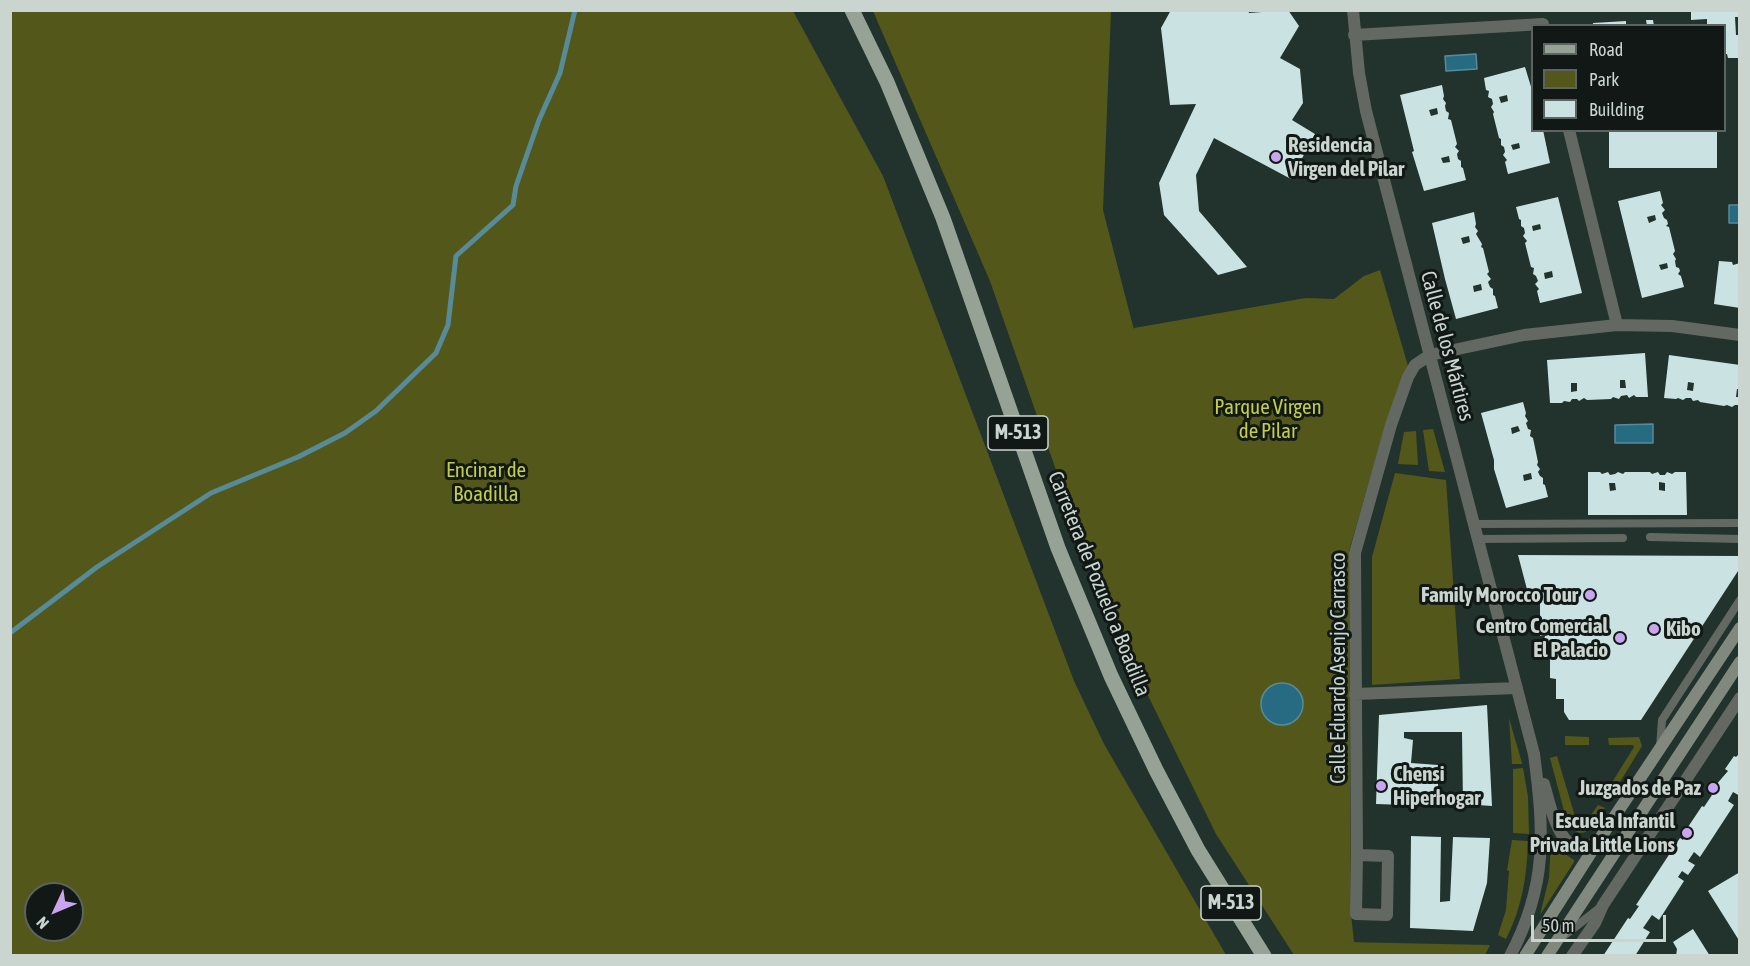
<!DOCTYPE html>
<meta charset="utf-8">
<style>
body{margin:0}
#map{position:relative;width:1750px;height:966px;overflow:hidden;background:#21332c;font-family:"Asap Condensed",sans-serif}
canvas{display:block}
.frame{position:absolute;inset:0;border:12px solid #cad5d0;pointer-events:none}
.legend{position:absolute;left:1531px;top:24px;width:195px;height:108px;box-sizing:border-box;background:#111815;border:2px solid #5b6460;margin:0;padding:8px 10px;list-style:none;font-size:18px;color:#cad5d0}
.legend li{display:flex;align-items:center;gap:12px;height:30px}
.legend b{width:30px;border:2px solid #5b6460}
.north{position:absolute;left:24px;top:882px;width:60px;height:60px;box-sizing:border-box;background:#111815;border:2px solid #5b6460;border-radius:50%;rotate:226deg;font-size:16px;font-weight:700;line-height:24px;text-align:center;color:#cad5d0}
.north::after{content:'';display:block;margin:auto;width:21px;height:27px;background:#c9a5ee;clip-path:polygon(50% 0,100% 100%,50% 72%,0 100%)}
.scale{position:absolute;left:1531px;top:915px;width:135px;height:27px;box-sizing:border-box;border:3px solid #cad5d0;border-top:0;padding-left:8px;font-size:18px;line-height:21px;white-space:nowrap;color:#cad5d0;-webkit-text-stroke:4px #111815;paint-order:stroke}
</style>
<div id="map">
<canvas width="1750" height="966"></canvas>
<div class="frame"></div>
<ul class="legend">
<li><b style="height:8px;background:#97a296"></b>Road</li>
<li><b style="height:16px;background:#53581a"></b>Park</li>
<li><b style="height:16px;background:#cae3e2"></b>Building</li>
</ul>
<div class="north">N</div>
<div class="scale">50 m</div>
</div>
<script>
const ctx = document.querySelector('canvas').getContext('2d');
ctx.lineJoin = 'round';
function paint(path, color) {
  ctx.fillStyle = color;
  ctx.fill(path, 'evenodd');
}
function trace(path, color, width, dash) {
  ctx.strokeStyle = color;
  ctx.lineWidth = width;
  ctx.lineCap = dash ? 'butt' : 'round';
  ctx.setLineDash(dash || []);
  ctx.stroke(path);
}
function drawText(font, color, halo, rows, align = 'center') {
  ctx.font = font + ' "Asap Condensed",sans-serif';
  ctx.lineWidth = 6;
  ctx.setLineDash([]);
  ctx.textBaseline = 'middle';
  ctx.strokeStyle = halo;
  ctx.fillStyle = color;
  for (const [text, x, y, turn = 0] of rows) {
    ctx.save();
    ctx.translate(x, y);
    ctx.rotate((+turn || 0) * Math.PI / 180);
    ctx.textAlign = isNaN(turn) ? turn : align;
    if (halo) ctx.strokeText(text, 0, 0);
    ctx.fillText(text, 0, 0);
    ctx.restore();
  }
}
paint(new Path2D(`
 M10 11H793L883 176 1074 681 1104 744 1226 955H11ZM36 894H72V930H36Z
 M873 11H1111L1103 210 1134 330V328L1306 298 1334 299 1364 276 1380 270 1408 366 1385 426 1349 551 1351 914 1354 942H1345L1490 945 1485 955H1294L1216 834 1131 661 1072 516 990 281Z
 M1433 429 1445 472 1429 471 1423 430Z
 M1416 431 1418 465 1398 464 1404 432Z
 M1395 473 1446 480 1460 679 1372 685V557Z
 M1509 718 1522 763V764H1512Z
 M1565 736 1589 737V745H1565Z
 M1639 737 1642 746 1609 800 1603 797 1634 747 1633 745H1609L1608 738Z
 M1557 756 1577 823 1584 825 1598 805 1605 808C1595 823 1583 847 1567 822L1550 758Z
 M1523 768 1528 797 1529 834 1513 833V769Z
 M1512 840 1528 841C1527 876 1522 908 1506 939L1498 935 1506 910 1509 871 1507 870Z
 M1551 842H1554L1561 851 1574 860V862L1540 915 1549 878Z`), '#53581a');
const water = new Path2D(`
 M1476 54 1477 69 1446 71 1445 56Z
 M1729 205H1739V223H1729Z
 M1653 424V443H1615V425Z
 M1261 704a21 21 0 1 1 42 0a21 21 0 1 1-42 0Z`);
paint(water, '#276b82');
trace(water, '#588b99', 1.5);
trace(new Path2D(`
 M10 633 97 567 211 493 298 457 345 433 376 411 436 353 448 325 456 256 513 205 516 186 539 120 560 73 575 10`), '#588b99', 5);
paint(new Path2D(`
 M1171 10H1248L1249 13 1288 10 1299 26 1280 58 1300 69 1303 103 1292 120 1315 134 1291 179 1214 138 1196 175 1199 211 1247 267 1218 275 1164 215 1159 183 1196 104 1170 105 1161 28Z
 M1691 10H1740V17H1735L1736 35H1740V58H1728L1727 54H1725V26H1707V19L1691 20Z
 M1646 20H1653L1654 26H1647Z
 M1626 21V26H1593V23Z
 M1525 67 1532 90V130H1543L1550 163 1508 174 1505 162 1507 160 1503 155 1505 152 1504 147 1501 145V139L1499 138 1493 114 1494 112 1491 107 1493 104 1492 99 1488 97 1489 91 1486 90 1484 78ZM1507 95 1508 101 1501 103 1499 97ZM1519 143 1520 148 1513 150 1511 145Z
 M1442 85 1444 96 1443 99 1446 103 1445 106 1446 111 1449 113 1448 119 1451 120 1457 144 1455 147 1459 151 1457 154 1458 159 1461 161V167L1463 168 1466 180 1424 191 1412 152 1414 151 1400 95ZM1437 108 1438 114 1431 116 1429 110ZM1449 156 1450 162 1443 163 1441 158Z
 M1609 130H1717V168H1609Z
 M1660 191 1663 203 1661 205 1665 210 1662 213 1664 218 1667 220 1668 224 1666 226 1669 227 1675 251 1673 254 1676 259 1675 261 1676 267 1679 268 1680 271 1678 274 1681 276 1684 287 1642 298 1618 201ZM1655 215 1656 220 1649 223 1647 217ZM1667 263 1668 268 1661 270 1659 265Z
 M1558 197 1582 293 1540 303 1537 291 1539 289 1535 284 1538 281 1536 276 1533 274 1534 268 1531 267 1525 243 1527 241 1523 236 1525 233 1524 228 1521 226V220L1519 219 1516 207ZM1540 224 1541 229 1533 231 1532 226ZM1552 271 1553 277 1545 279 1544 273Z
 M1474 212 1476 224 1475 227 1478 231 1476 234 1482 244 1481 247 1483 248 1489 272 1487 274 1491 279 1488 282 1490 287 1493 289V295L1495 296 1498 308 1456 319 1445 279 1432 223ZM1469 236 1470 242 1463 244 1461 238ZM1481 284 1482 290 1474 292 1473 286Z
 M1719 261 1732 262 1733 265 1740 263V308L1714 304Z
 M1645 353 1648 397H1636L1634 395 1629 398 1627 395 1621 396 1619 399 1613 397 1611 399 1587 400 1584 398 1579 401 1577 399H1572L1570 402 1564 401 1562 403H1550L1547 360ZM1620 380H1625L1626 388H1620ZM1571 383H1577V391L1571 392Z
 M1669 355 1740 365V389H1737L1736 397H1740V405H1735L1732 407 1727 405 1724 406 1700 402 1698 400 1693 401 1691 398H1686L1683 400 1678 398 1676 399 1664 398ZM1688 382 1694 383 1693 391 1687 390Z
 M1523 402 1526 413 1525 416 1528 421 1526 423 1528 429 1531 430 1530 436 1533 438 1538 462 1537 465 1540 469 1538 472 1540 476 1543 478V484L1545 485 1548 497 1506 508 1494 469V460L1481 413ZM1518 426 1520 431 1512 434 1511 428ZM1531 473 1532 479 1524 481 1523 475Z
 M1588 472H1600L1602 474 1608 472 1610 475 1615 474 1618 472 1623 474 1625 472H1650L1652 474 1658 472 1660 475H1665L1667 472 1672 474 1675 472H1686L1687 515H1588ZM1659 482 1665 483V491L1659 490ZM1609 483H1615L1616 490 1610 491Z
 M1518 555 1740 556V568L1641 720H1569L1564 712V699H1556V679L1550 678V658H1545L1542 648 1545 636H1540V598L1529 597Z
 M1487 705 1492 806 1463 804 1462 732H1404V738L1413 740 1411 763 1438 765V806L1376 804 1379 715Z
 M1740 753V796L1733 792 1728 801 1734 805 1700 857 1694 852 1688 861 1695 865 1688 875 1682 871 1678 877 1684 881 1659 920 1652 915 1643 928 1650 932 1635 956H1603L1628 918 1630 919 1639 906 1636 905 1680 838 1683 840 1690 829 1688 827 1702 806 1704 807 1712 795 1709 793 1728 771 1725 769 1734 756 1736 757Z
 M1411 836 1441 837 1440 902 1450 901 1453 837 1490 838 1487 883 1473 931 1410 928Z
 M1740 872V942L1708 891Z
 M1693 929 1710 956H1676L1677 949 1673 942Z`), '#cae3e2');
trace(new Path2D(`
 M1473 524 1740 523
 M1650 537 1740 539
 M1477 539 1623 538
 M1660 748 1662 720 1740 600
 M1565 935 1602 906`), '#636962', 8);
trace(new Path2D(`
 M1353 10 1359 73 1366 111 1534 754C1544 831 1548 885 1510 956
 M1354 35 1543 24
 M1569 130 1617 325
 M1355 694 1517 688
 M1544 784C1549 801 1558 848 1581 848 1588 848 1593 843 1599 840
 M1357 855 1355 553 1391 425 1408 377 1415 365 1430 355 1524 335 1617 325 1672 326 1740 335
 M1357 855 1388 856 1387 915 1356 914Z
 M1572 956 1595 923 1603 905 1740 698`), '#636962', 12);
trace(new Path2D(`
 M1525 956 1599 840 1740 628
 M1547 956 1740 662`), '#81897f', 12);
trace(new Path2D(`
 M852 10 887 82 943 218 1058 548 1111 676 1156 770 1198 850 1264 956`), '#97a296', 15);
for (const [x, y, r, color] of [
 [1276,157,6,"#c9a5ee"],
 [1590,595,6,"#c9a5ee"],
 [1654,629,6,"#c9a5ee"],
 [1620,638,6,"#c9a5ee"],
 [1381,786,6,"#c9a5ee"],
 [1713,788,6,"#c9a5ee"],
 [1687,833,6,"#c9a5ee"]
]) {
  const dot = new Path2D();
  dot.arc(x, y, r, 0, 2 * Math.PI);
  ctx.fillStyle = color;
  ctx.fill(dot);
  trace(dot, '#111815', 2);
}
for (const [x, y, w] of [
 [1018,433,60],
 [1231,903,60]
]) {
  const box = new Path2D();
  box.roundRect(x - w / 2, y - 17, w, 34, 4.5);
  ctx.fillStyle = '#111815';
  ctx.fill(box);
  trace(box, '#cad5d0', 1.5);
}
drawText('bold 20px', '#cad5d0', null, [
 ["M-513",1018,433],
 ["M-513",1231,903]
]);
drawText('bold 21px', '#cad5d0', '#111815', [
 ["Residencia",1288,145,"left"],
 ["Virgen del Pilar",1288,169,"left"],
 ["Family Morocco Tour",1578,595],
 ["Centro Comercial",1608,626],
 ["El Palacio",1608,650],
 ["Kibo",1666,629,"left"],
 ["Chensi",1393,774,"left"],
 ["Hiperhogar",1393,798,"left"],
 ["Juzgados de Paz",1701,788],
 ["Escuela Infantil",1675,821],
 ["Privada Little Lions",1675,845]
], 'right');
drawText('21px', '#cad5d0', '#111815', [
 ["Calle de los Mártires",1447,346,75],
 ["Carretera de Pozuelo a Boadilla",1099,584,68],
 ["Calle Eduardo Asenjo Carrasco",1338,668,-90]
]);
drawText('21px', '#c4ce45', '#111815', [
 ["Parque Virgen",1268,407],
 ["de Pilar",1268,431],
 ["Encinar de",486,470],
 ["Boadilla",486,494]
]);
</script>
